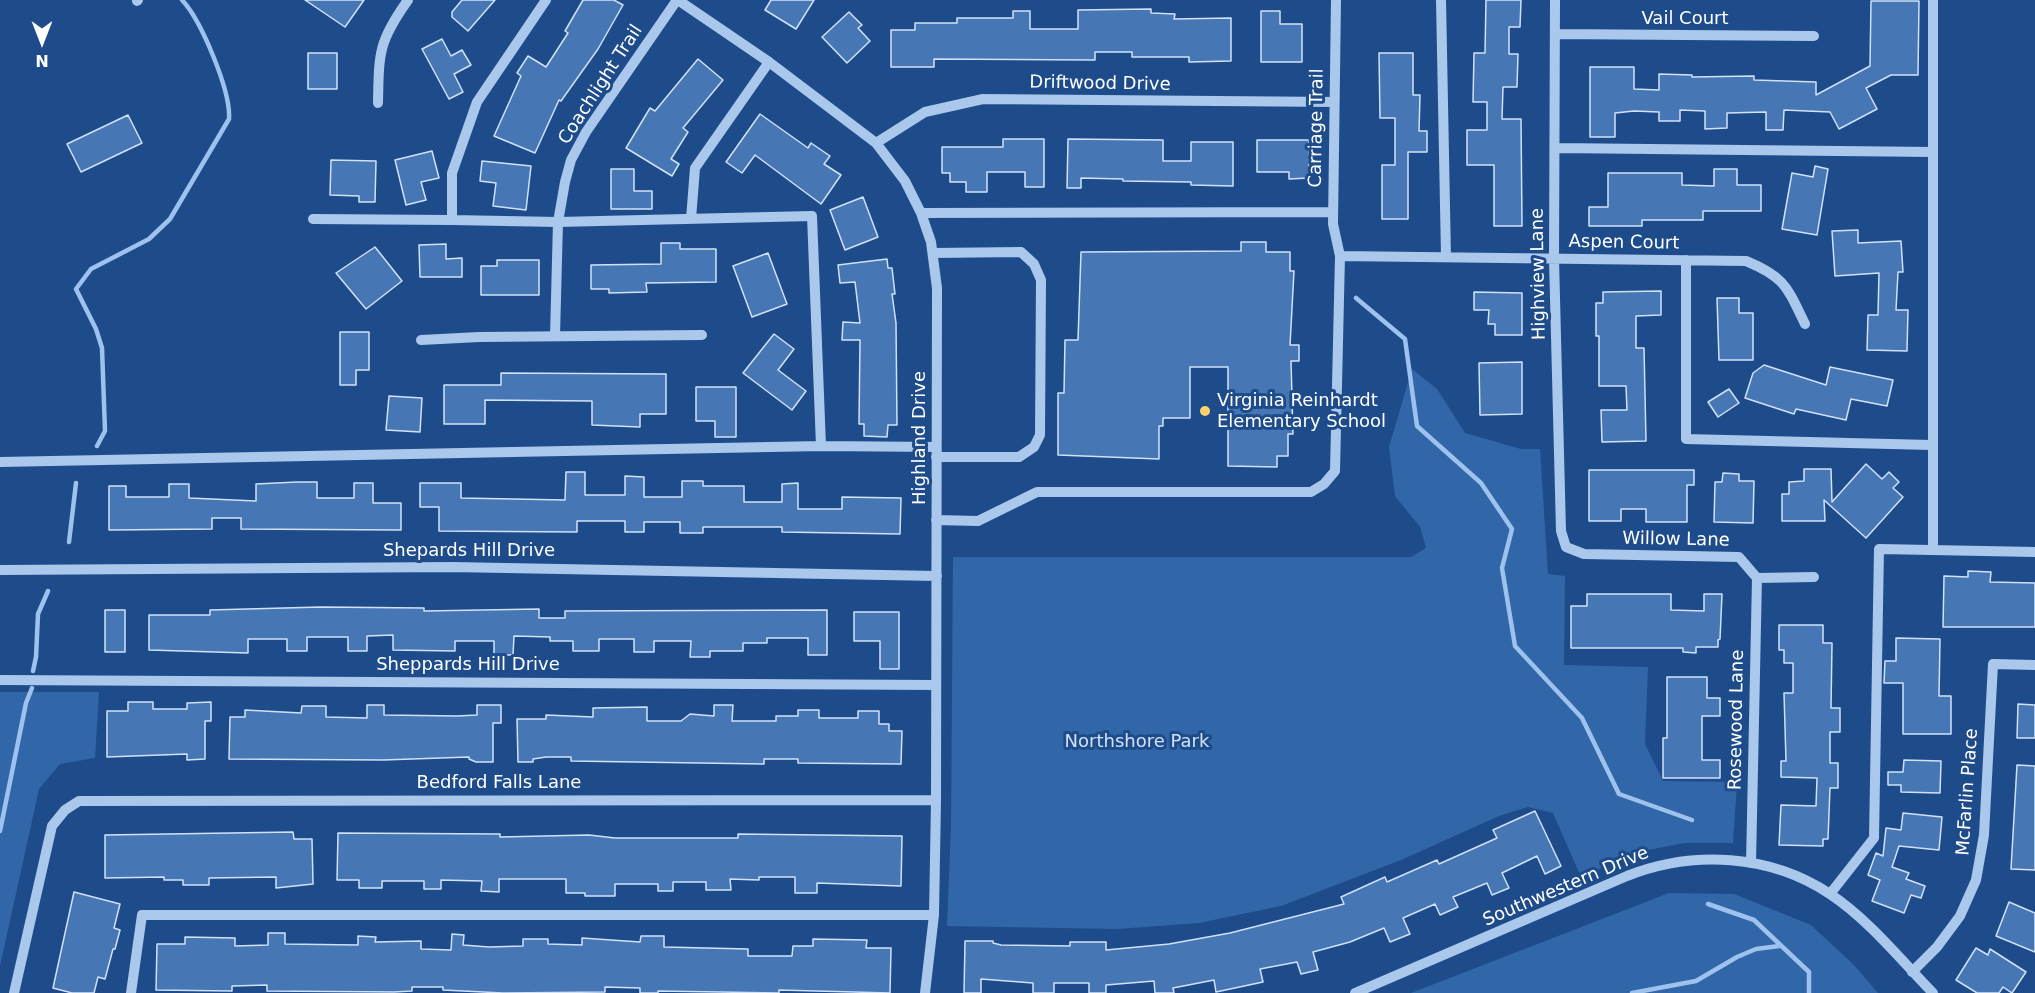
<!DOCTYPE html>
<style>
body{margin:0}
#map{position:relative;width:2035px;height:993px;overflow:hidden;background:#1e4c8b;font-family:"DejaVu Sans",sans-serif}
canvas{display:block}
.north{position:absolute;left:12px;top:12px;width:60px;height:60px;-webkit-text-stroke:4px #1e4c8b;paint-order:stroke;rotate:180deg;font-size:16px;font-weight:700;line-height:24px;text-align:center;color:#fff}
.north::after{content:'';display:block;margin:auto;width:21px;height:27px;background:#fff;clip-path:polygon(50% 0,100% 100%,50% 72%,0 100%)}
</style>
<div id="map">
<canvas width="2035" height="993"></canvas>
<div class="north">N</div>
</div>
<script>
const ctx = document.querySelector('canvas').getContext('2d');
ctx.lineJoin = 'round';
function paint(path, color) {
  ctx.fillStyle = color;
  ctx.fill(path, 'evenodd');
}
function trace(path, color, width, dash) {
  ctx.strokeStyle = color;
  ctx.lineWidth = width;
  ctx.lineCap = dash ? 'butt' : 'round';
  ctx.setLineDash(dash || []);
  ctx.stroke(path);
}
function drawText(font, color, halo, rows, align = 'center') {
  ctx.font = font + ' "DejaVu Sans",sans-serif';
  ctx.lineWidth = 6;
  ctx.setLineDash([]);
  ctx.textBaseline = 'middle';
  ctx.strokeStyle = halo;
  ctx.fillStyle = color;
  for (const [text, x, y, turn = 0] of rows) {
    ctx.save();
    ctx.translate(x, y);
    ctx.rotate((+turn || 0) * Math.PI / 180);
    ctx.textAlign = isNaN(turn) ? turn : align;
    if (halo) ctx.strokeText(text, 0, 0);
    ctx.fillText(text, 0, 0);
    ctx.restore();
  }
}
paint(new Path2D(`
 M1412 369 1437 389 1465 433 1521 449H1540L1548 574 1565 576 1564 665 1648 667 1645 744 1663 781 1732 782V784H1737L1733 843H1685L1637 852 1581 877 1553 813 1528 807 1499 816 1401 860 1281 906 1199 923 1117 929 947 926 951 826 953 557H1411L1426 548 1420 527 1395 496 1389 447Z
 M0 692H99L95 758 60 764 39 789 0 966Z
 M1669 893 1734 894 1811 925 1854 965 1878 993H1411Z`), '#3166a9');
trace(new Path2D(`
 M1356 298 1405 339 1417 426 1481 483 1512 529 1502 568 1515 646 1582 718 1619 794 1692 820
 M97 446 105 431 102 348 96 329 76 289 91 269 149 239 170 219 229 119C231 91 201 20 182 0
 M69 542 76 483
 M33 671 36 657 38 614 48 591
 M0 831 26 703 32 688
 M1708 904 1754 920 1809 972V993
 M1632 993 1696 981 1737 957 1756 949 1779 946`), '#9ec2ee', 4.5);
const building = new Path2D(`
 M305 0H364L345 27Z
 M462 0H495L468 31 452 17V12Z
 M583 0H614L623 5 598 49 561 101 559 100 535 153 494 136 521 76 517 73 528 56 546 67 568 33 565 31Z
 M771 0H814L796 29 765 10Z
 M1486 0H1521L1520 27H1509V54H1518L1517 87H1503L1502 119H1521L1522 226H1494V165H1467V130H1487V102H1473L1474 53H1485Z
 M1871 1H1919L1918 75H1891L1866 88 1877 109 1839 129 1830 112 1784 110 1783 130H1766V112L1727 113V128L1705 129V111L1680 110V121H1659V112L1634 111 1615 113V137H1590V67H1634V89L1659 90V74L1692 75V77L1754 76V80L1816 82V95L1870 66Z
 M1151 9V13L1175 14 1174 19 1231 18V61L1189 62V57H1132V52H1095V60L934 59V67H891V30H915V23H957V18H1013V11H1030V29H1078V10Z
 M1261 11H1280V24H1302V62H1261Z
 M849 12 862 25 858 28 870 41 847 63 822 37Z
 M442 39 451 56 462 50 471 65 454 74 463 92 449 99 422 49Z
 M308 53H337V89H308Z
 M1379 53H1413V95H1420L1419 131H1427V152H1408V219H1382V165H1395V118H1380Z
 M698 59 723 80 683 128 688 132 671 159 679 164 672 176 626 148 650 108 655 111Z
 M760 114 808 148 811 143 830 156 824 164 841 175 821 204 755 155 742 173 726 162Z
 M128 115 142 143 81 172 67 144Z
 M1003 139H1044V187H1025V172H987V192H966V182H950V173H942V147H1003Z
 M1068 139 1163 140V161H1191V142H1233V186L1191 185V182L1123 181V179L1081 178V188H1067Z
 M1257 140H1309V178L1289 179V172H1257Z
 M432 151 439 178 421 182 426 200 406 205 395 160Z
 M331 160 376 161 375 202H359V196L330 195Z
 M482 161 531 166 526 210 493 206 496 183 480 181Z
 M1815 166 1828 169 1817 235 1782 229 1792 173 1813 177Z
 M611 169H634V191H652V209H611Z
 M1714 169H1737V185H1761V211H1703V220H1642V226H1589V207H1608V173H1682V185L1714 186Z
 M863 197 878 237 845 250 830 210Z
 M1858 230V243L1901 241 1903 272H1898L1896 310H1908L1907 351 1867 350 1868 315H1878L1879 273 1835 276 1832 231Z
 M1241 242H1266V252H1290V271H1294L1290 345H1299V361H1291L1293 434H1288V456H1277V467L1228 466V367H1190V418H1163V426H1159V459L1058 455V393H1064L1065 340H1078L1081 252 1241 251Z
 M661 243H680V249H716V282L646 283 647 292 609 293V289H591V265L661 264Z
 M446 244V259L462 258V277H420L419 245Z
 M375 247 402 281 366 309 336 273Z
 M768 253 787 304 752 317 733 266Z
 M887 259 888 268H892L895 294H892L896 323 897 425H888L887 437 864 436V424H859L860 340H842L843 322 860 323 855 282 840 283 838 265Z
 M497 260H539V295H481V266H497Z
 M1661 291V315L1636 316V348H1644L1646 441 1602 442 1601 410H1627L1626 386H1599V336H1596V303H1603V292Z
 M1474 292 1522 293V335H1495V324H1488L1489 310H1474Z
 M1717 298H1739V313H1753V360H1719Z
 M340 332H369V370H356V385H340Z
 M774 334 794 349 778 370 806 391 792 410 743 373Z
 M1522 362V414L1480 415 1479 363Z
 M1764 365 1826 385 1830 367 1893 380 1887 406 1851 399 1846 420 1796 409 1794 414 1745 398 1753 373Z
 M501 373 666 374V414H640V427L592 425V401L485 400V424H444V385H501Z
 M696 387H736V437H715V421H696Z
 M1729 389 1739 403 1718 417 1708 402Z
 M389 396 422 398 420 432 386 430Z
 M1866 464 1882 479 1889 472 1899 482 1893 488 1903 497 1866 538 1824 500 1825 521H1782V494H1789V482L1804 481V469H1831L1832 502Z
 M1589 470H1694V485H1687V522H1646V509H1621V521H1589Z
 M566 472H585V495H625V476L644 477V497H682V481H703V486H744V502H782V484L798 483V509H842V497L901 498 900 534 782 532V527H703V533H680V522H644V532H625V521H577V532L439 531V507H420V483H461V498L565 500Z
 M1723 473 1739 474V481H1754L1753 523 1714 522 1715 482H1722Z
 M297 482H317V498H354V483H373V503H401V530L241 529V518H212V529L109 530V486H126V497H169V484H189V498L256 501V484Z
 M1968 571 1991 572 1990 582 2035 583V627H1943L1944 576 1968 577Z
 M1587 594H1671V610L1704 611V594H1722L1720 639 1718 640V647H1696V653L1683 652V648H1571V606H1587Z
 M321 607 424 608V611L539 609V618H565V611L827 610V655H808V638H767V643H743V651H710V657H690L691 641H654V652H634V639H599V651H573V641H550V637L514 636 513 655H494V641H455V651L393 650V635L367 636V651H348V637H307V651H287V639H248V653L149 650V615H210V610Z
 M105 610H125V652H105Z
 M854 612H899V669H880V641H854Z
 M1779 625H1823V643H1832L1831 708H1840V732H1830V763H1838V788H1830L1828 839H1823V846L1779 845 1781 805 1816 806 1817 778 1781 777V761H1786L1784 693H1793V663H1784V650H1779Z
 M1896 638 1940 639 1939 696H1951V734H1903V683H1884L1885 661H1896Z
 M1667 677H1707V698H1720V716H1702V760H1720V778H1663V738H1667Z
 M128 702H153V709H187V703L211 702V721H205V759L187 760V754L107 757V711H128Z
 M2018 704 2035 705V738H2017Z
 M367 705H384V715L457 716 477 715V705H501V723H493V762H476L469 759V757L383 760 229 759 230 717H245V710L301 713 302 706H326V717L367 718Z
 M714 705H733L732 721H776V716H798V710H819V718H858V711H879V724H889V731H902L901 764 798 763V759H764V764L571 761V757H546L533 759V762H518L517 719H546V715L593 717V708L647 707V721H681L690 714 714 716Z
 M1904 760 1941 761 1940 793 1901 792V785H1888V772H1903Z
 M2017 765 2035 766V870L2011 869Z
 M1535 811 1561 866 1545 874 1537 856 1502 873 1509 888 1492 895 1487 883 1453 897 1458 907 1440 915 1435 904 1403 918 1410 934 1390 942 1384 928 1350 942 1313 952 1318 970 1301 974 1297 962 1260 969 1263 982 1216 992 1214 980 1173 988 1174 993H1155L1154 981 1106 985V993H1089V983H1054V993H1033V983L981 979V993H964L965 941H993V943L1001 945 1070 946V942H1106V950L1169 944 1230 933 1344 904 1341 897 1385 877 1387 882 1437 860 1439 864 1497 838 1493 830Z
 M1903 813 1942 817 1939 850 1899 846 1892 867 1909 873 1906 879 1925 886 1921 898 1911 895 1904 913 1872 901 1880 880 1868 875 1876 853 1883 856 1886 828 1901 830Z
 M293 832 294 839H312L313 884 276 888V877L209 878V885H183V880H164V877L105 878V835Z
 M338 833 500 834V837L589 835 615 838H738V834L902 836 901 886 817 883V893H795V877H759V880L730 879 731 890H706V882H673V891H658V884H615V896H585V893H566V879H499V892L481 891 482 881 441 880V889H424V881H382V888H359V880H337Z
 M74 892 120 904 114 928 120 930 115 949H113L105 979 98 977 94 993H72L53 988Z
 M2009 902 2035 913V952L1996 936Z
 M268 933H285V944L358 945V936L376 937 375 942 421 941V949L451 950 452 934 464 935 463 945 489 947 523 946V939H548V944L582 945V938L640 942 641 936H664V947L748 949V956H792L793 946H813V939L867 940 866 948H891L890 993 779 990V993L658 991V993H640V988L605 987V992L503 993 443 990V987H412V991L394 992 267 991V985L232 986V991L156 990 157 944H185V937L235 938V946L268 945Z
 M1976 948 1988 955 1990 949 2026 972 2012 993 2003 987 1999 993H1977L1956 980Z`);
paint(building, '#4676b3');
trace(building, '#d0e2f9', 1.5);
trace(new Path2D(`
 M678 0 769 62 876 143 905 181 921 213 931 242 937 288 936 800 934 915 925 993
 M1441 0 1446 257
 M1555 0 1554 259 1561 531 1566 547 1584 554 1739 557 1757 578 1814 577
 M137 1 138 0
 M1555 34 1814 36
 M378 103C379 53 378 42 408 0
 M876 143 925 112 983 99 1334 102
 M1555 148 1933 152
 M921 213 1333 212
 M313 219 452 220V173L477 102 546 0
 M691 219 695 168 769 62
 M452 220 558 222 812 216 821 446 936 447
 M933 253 1021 252 1034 264 1041 280 1040 435 1034 447 1019 457H936
 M1340 256 1746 261C1785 277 1787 287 1805 324
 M1686 260V439L1931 445
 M555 336 558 222 565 182 571 160 586 132 677 0
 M421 340 479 337 702 335
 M0 462 821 446
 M936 520 978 521 1037 492H1311L1324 484 1335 471 1340 256 1333 224 1336 0
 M1933 550V0
 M0 570 452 567 937 576
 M0 680 936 685
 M1751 863 1757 578
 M1830 894 1874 838 1879 549 2035 552
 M1912 972 1937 947 1960 916 1976 880 1984 835 1993 664 2035 665
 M14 993 52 826 65 810 79 801 936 800
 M131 993 142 915H934
 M1355 993 1627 876C1693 850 1770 854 1830 894 1869 920 1901 960 1933 993`), '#aac7ec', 10);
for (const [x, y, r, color] of [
 [1205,411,6,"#fbd36a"]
]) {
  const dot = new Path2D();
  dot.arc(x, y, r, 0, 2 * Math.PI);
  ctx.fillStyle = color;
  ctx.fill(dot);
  trace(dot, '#1e4c8b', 2);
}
drawText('18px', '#fff', '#1e4c8b', [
 ["Vail Court",1685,19],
 ["Driftwood Drive",1100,84,1],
 ["Coachlight Trail",601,85,-57],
 ["Carriage Trail",1317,128,-89],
 ["Aspen Court",1624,243,1],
 ["Highview Lane",1539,274,-91],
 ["Highland Drive",920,438,-90],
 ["Willow Lane",1676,540,1],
 ["Shepards Hill Drive",469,551],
 ["Sheppards Hill Drive",468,665],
 ["Rosewood Lane",1737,720,-89],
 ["Bedford Falls Lane",499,783],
 ["McFarlin Place",1968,792,-86],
 ["Southwestern Drive",1566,887,-23]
]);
drawText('18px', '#fff', '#1e4c8b', [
 ["Virginia Reinhardt",1217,401],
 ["Elementary School",1217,422]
], 'left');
drawText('18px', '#d0e2f9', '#1e4c8b', [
 ["Northshore Park",1137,742]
]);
</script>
